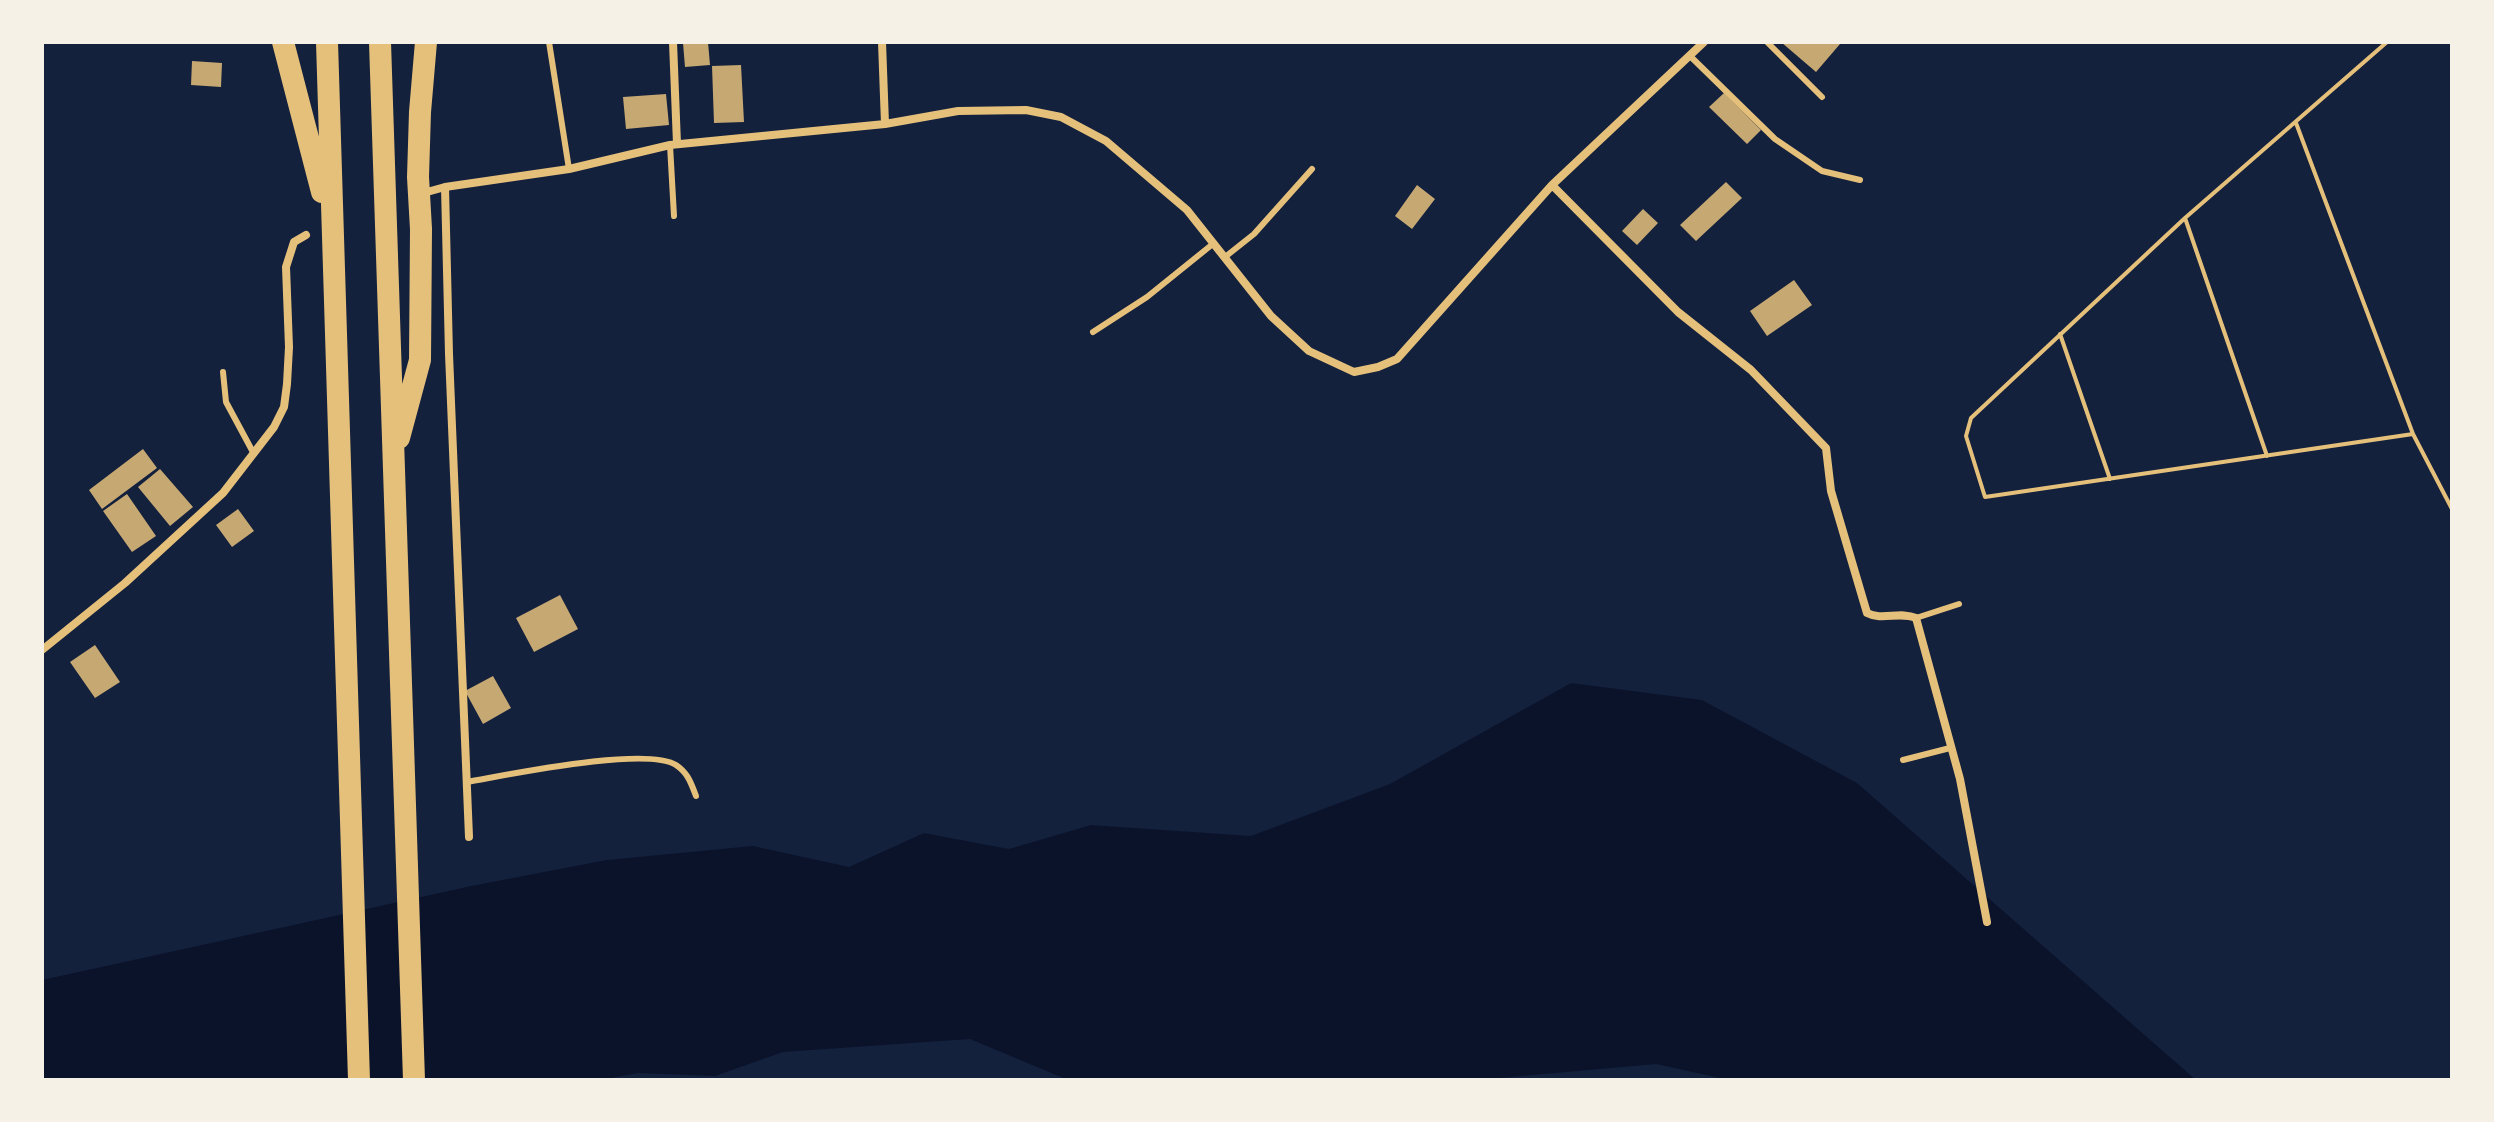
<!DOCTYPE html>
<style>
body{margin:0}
#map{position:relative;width:2494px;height:1122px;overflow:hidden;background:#14213d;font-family:"DejaVu Sans",sans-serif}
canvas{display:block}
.frame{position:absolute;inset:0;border:44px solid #f6f1e7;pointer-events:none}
</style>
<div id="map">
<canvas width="2494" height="1122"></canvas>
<div class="frame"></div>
</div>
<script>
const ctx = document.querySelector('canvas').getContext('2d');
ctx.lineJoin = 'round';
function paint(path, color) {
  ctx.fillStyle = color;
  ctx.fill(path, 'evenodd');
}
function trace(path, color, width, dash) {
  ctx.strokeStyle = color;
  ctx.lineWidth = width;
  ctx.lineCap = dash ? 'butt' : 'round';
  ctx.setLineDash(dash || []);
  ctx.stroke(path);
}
paint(new Path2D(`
 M1571 683 1702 700 1857 783 2196 1080H1729L1656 1064 1477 1080H1068L970 1039 783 1052 715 1076 638 1073 601 1080H42V980L476 885 607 860 753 846 849 867 924 833 1009 849 1091 825 1251 836 1390 784Z`), '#0b132b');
paint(new Path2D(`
 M699 42H708L710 65 685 67 683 43Z
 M1781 42H1838L1840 44 1816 72Z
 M192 61 222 63 221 87 191 85Z
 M741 65 744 122 714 123 712 66Z
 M1724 93 1761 130 1747 144 1709 107Z
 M666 94 669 125 626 129 623 97Z
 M1726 182 1742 198 1696 241 1680 225Z
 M1417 185 1435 199 1412 229 1395 216Z
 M1643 209 1658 223 1637 245 1622 231Z
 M1794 280 1812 305 1767 336 1750 311Z
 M143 449 157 468 102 509 89 490Z
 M160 469 193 507 170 526 138 487Z
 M127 494 156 536 132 552 103 511Z
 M238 509 254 531 232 547 216 525Z
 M560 595 578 629 534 652 516 618Z
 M95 645 120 682 95 698 70 662Z
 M493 676 511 708 483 724 465 691Z`), '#c6a872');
trace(new Path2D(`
 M2387 42 2185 218 1971 418 1966 436 1985 497 2413 434
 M2296 123 2413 434 2452 509
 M2185 218 2267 456
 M2060 334 2110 479`), '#e5c07b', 4);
trace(new Path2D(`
 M549 42 569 169
 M1767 42 1822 97
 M1690 56 1775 139 1822 171 1860 180
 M670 145 674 216
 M1225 257 1254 234 1312 169
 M1093 332 1147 297 1214 243
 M223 372 226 402 254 454
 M1916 618 1959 604
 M1903 760 1950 748
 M466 782C508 775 645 746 676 765 688 773 691 783 696 796`), '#e5c07b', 6);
trace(new Path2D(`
 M673 42 677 144
 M882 42 885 124
 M1552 185 1678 312 1751 370 1826 448 1831 491 1867 613C1882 621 1900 611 1916 618L1960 779 1987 922
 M445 187 449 354 469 837
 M427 192 445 187 569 169 670 145 885 124 958 111 1026 110 1061 117 1106 141 1187 210 1271 316 1309 351 1354 372 1378 367 1397 359 1552 185 1704 42
 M42 650 125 583 223 493 274 427 284 407 287 384 289 347 286 267 294 242 306 235`), '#e5c07b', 8);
trace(new Path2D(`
 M283 42 322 192
 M327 42 359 1080
 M380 42 414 1080
 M399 438 420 360 421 229 418 177 420 112 426 42`), '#e5c07b', 22);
</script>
